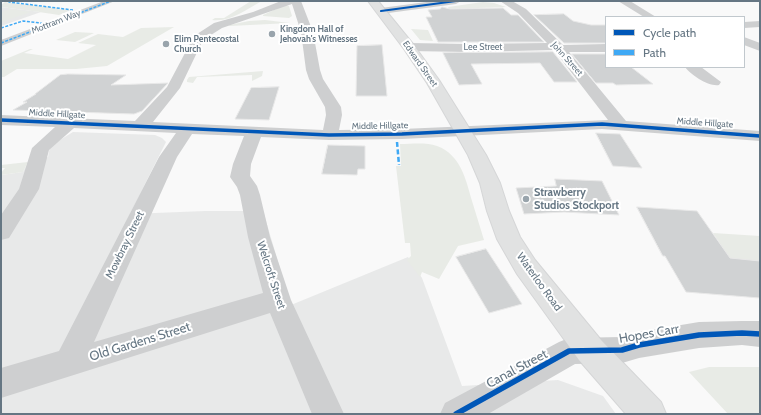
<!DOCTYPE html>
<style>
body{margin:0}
#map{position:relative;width:761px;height:415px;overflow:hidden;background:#f9f9f9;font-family:Cabin,sans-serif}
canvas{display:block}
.frame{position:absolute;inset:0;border:2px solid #657683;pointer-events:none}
.legend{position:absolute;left:605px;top:16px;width:140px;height:52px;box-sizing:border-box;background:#fff;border:1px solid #c1c8cd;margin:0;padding:5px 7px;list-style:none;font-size:12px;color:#657683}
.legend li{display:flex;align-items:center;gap:8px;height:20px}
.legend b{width:20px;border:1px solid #c1c8cd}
</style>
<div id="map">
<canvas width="761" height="415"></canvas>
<div class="frame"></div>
<ul class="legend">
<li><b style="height:5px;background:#0057b8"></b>Cycle path</li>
<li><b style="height:5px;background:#3fa9f5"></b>Path</li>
</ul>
</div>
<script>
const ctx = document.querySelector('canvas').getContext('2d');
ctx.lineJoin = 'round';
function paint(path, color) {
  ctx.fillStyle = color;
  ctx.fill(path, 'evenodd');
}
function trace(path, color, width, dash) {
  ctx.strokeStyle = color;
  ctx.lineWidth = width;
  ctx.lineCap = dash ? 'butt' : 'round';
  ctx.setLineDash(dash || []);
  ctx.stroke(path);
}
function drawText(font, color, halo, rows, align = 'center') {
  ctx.font = font + ' Cabin,sans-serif';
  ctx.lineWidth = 4;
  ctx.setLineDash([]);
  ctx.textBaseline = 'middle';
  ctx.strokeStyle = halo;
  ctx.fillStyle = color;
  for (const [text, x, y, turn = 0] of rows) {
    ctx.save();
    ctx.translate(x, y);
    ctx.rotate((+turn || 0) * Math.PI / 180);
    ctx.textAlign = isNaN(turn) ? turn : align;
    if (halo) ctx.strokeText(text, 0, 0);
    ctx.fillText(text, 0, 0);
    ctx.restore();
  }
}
paint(new Path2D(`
 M1 7 41 12 1 26Z
 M73 132 155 135 162 138 166 142 130 214 205 211H263L291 305 408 257 422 278 462 386 558 380 603 396 616 414H1V175L23 172 28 162 48 157 50 146Z`), '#e8e9e9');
paint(new Path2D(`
 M251 1H262C245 10 231 22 212 20L215 18H224Z
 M5 2 71 10 59 15 39 12H40L1 7V5Z
 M483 2 494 3 506 7 449 9 448 7Z
 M285 5 289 6 292 16 289 18 263 16V15Z
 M10 9 31 12 1 22V12Z
 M265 20 290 23 230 26 229 25 249 21Z
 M174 27 107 66 76 69H17L4 77H1V61L30 49H33L24 53 68 59 96 45 78 43 98 34 123 37 141 28Z
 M411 29 428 30 433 41 420 40Z
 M75 32 94 33 75 42 56 40Z
 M263 71 262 76 252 81V75L197 77 193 83 187 82V80L189 77Z
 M400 144C412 144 426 142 437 146 461 155 466 180 472 201 476 214 480 227 484 240L458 246 439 279 422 272 420 277 407 260 411 256 410 243H405L396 166H401Z
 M28 162 23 172 1 175V173L5 168H1V165Z
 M713 233 760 236V261L725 258 719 242Z
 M709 367H760V414H728L689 372Z`), '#e8ebe6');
const building = new Path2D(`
 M442 7 450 9 503 8 511 15H518L544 42H438L426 17H432L428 10 440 9Z
 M564 14 573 21 591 25H606V43H564L534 15Z
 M382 45 387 96H356L357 46Z
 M553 52 577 82H554L540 63 471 64 482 84 459 85 443 53Z
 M572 54H606V67H631L653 84 616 85 613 83H596Z
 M68 74 126 75 111 85 168 83 142 111 134 114 13 110 27 102H23L36 94H35L60 75Z
 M279 87 269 120 235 119 251 88Z
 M596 133 620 134 642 168 613 166Z
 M328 145 365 146V169H358L357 175 322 174Z
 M555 179 602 181 619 215 564 212 524 214 516 188 556 186Z
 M637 207 697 211 730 258 760 261V298L686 292 665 256H663Z
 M486 249 522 304 489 313 456 257Z`);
paint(building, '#d0d2d3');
trace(building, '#e8e8e8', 1);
const secondary = new Path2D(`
 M368 1H378L413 44 439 80 486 155 500 183 509 211 520 237 535 260 601 340 661 402 666 414H626L579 360 517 274 497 239 487 211 480 183 468 155 427 83 404 49Z`);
trace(secondary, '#d5d6d7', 2);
paint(new Path2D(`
 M104 1H115L1 46V40Z`), '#cecfd0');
paint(new Path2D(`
 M281 1H301L313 32 320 70 323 79 341 107 342 115 339 130 402 129 608 120 554 50 468 52 409 51 405 50 403 47 405 44 409 43 468 44 547 43 518 13 500 1H512L526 9 563 45 606 44V52H569L626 121 760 131V141L602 129 402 139 329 140 261 137 251 164 250 176 257 186 260 195 270 237 291 300 344 414H312L270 313 1 398V368L59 351 159 157 176 133 74 128 49 150 39 189 9 238 1 240V215L19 189 32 148 55 127 1 125V115L135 121 167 87 194 36 214 23 253 12ZM292 4 301 32 306 70 309 79 325 107 326 115 323 130 153 122 180 88 203 40 222 28ZM192 134 244 136 233 164 230 177 237 187 240 195 248 237 263 293 94 342 177 157Z
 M434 1H461L456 4 381 14 376 11 381 8Z
 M618 1H630L656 17H644Z
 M760 21V27L744 28V22Z
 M744 37 760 43V51L744 45Z
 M685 67H701L721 82 719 85C709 87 691 75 685 67Z
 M742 321H760V347L742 345 699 348 639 358 622 363 575 364 488 414H440L445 403 559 342 569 338 622 337 639 332 699 322Z`), '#cecfd0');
paint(secondary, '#e1e2e2');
trace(new Path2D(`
 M10 1 9 2 73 10
 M1 28 23 21 49 24
 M1 43 111 1`), '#3fa9f5', 1.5, [3, 1.5]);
trace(new Path2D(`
 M397 142 399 165`), '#3fa9f5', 2.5, [5, 2.5]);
trace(new Path2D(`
 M381 11 456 1`), '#0057b8', 2);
trace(new Path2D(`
 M1 120 329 135 402 134 602 124 760 136`), '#0057b8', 3.5);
trace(new Path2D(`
 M456 414 569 351 622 350 639 345 699 335 742 333 760 334`), '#0057b8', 5.5);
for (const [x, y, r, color] of [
 [272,34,4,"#99a4ac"],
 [166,44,4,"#99a4ac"],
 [526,199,4,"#99a4ac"]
]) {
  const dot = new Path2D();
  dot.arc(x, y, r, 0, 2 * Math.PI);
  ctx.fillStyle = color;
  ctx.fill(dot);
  trace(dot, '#fff', 1.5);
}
drawText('9px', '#657683', '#fff', [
 ["Mottram Way",56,22,-21],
 ["Lee Street",483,47],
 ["John Street",567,59,48],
 ["Edward Street",420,64,55],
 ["Middle Hillgate",57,114,3],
 ["Middle Hillgate",705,123,4],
 ["Middle Hillgate",380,126,-1]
]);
drawText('bold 9px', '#657683', '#fff', [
 ["Kingdom Hall of",280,29],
 ["Jehovah's Witnesses",280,39],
 ["Elim Pentecostal",174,39],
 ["Church",174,49]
], 'left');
drawText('bold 11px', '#657683', '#fff', [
 ["Strawberry",534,193],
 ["Studios Stockport",534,206]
], 'left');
drawText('11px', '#657683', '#fff', [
 ["Mowbray Street",125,245,-64],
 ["Welcroft Street",271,275,72],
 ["Waterloo Road",539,282,54]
]);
drawText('13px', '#657683', '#fff', [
 ["Hopes Carr",649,334,-10],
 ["Old Gardens Street",140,342,-17],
 ["Canal Street",517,369,-28]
]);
</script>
